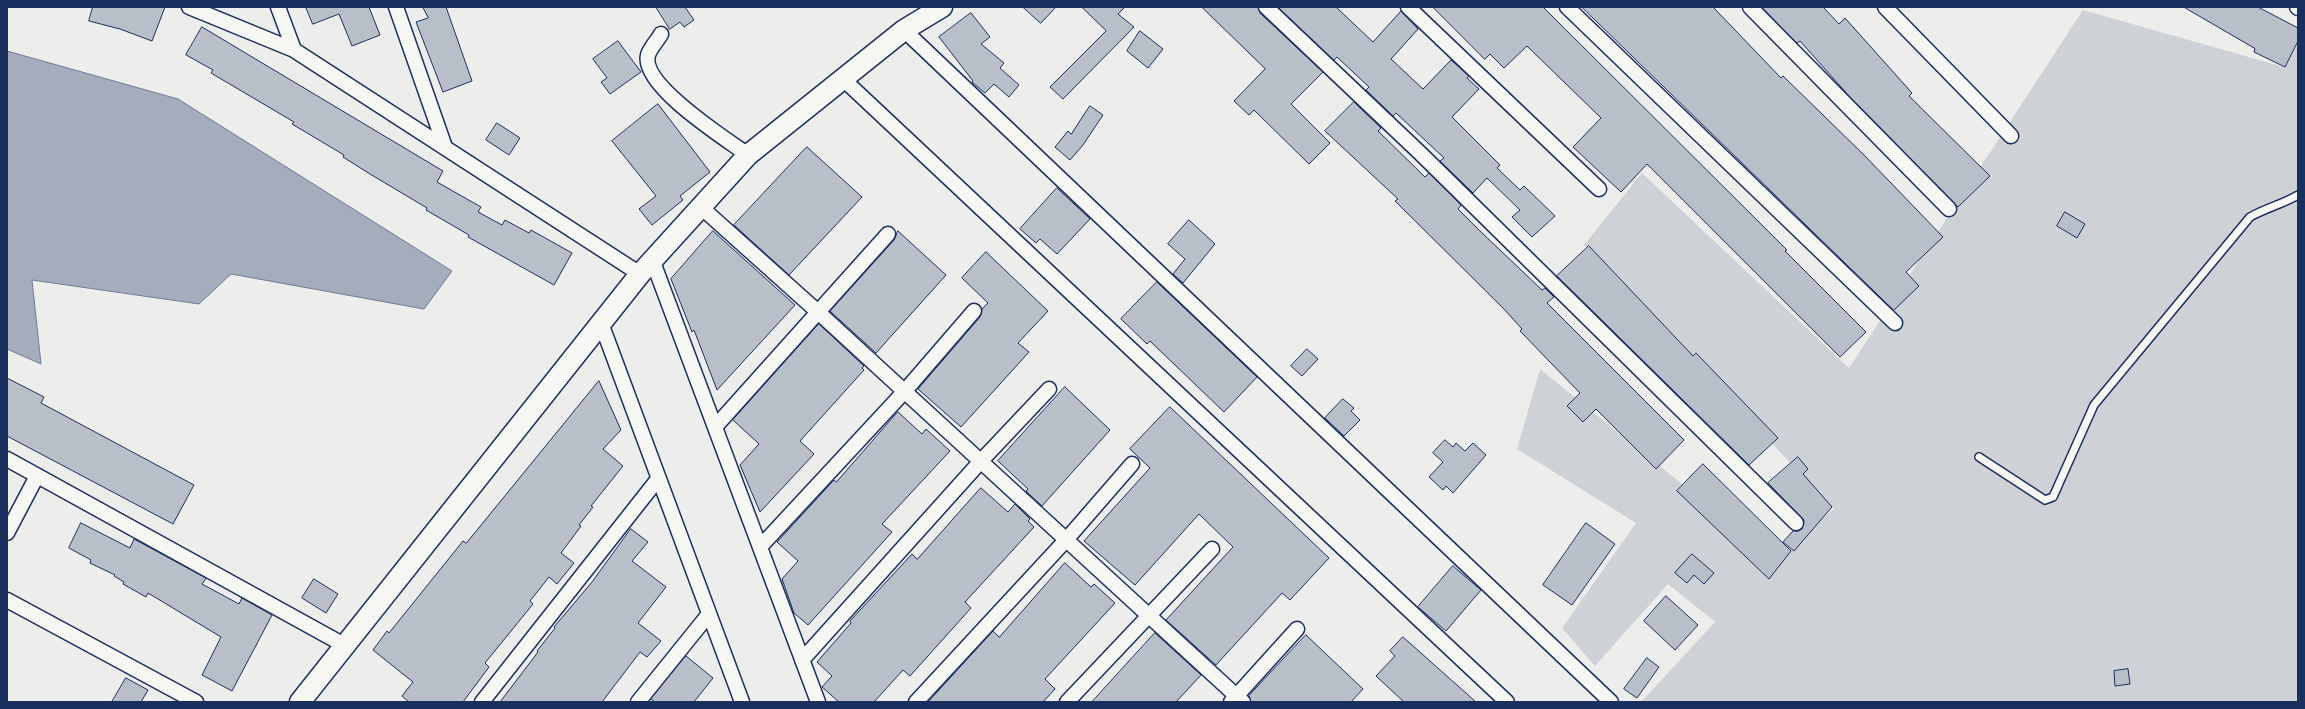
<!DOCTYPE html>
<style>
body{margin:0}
#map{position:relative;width:2305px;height:709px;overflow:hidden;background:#edeeec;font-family:Pangolin,sans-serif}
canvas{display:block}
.frame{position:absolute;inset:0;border:8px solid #1b2f5e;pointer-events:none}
</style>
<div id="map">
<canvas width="2305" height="709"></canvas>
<div class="frame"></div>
</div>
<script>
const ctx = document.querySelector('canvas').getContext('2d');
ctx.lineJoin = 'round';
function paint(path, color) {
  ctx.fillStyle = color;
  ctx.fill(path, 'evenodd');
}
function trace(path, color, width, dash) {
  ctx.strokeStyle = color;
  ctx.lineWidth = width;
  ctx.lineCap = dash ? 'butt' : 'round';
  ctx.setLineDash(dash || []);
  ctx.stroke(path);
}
paint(new Path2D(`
 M2083 10 2284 67 2298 43V702H1641L1715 622 1668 584 1595 666 1562 628 1636 523 1517 449 1540 369 1772 557 1834 509 1584 245 1642 173 1849 368Z`), '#ced2d7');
const water = new Path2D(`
 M7 51 178 99 452 271 424 309 231 274 199 304 32 280 41 364 7 349Z`);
paint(water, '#a5acbc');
trace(water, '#6e7a96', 1);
const building = new Path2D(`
 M93 7H165L152 41 120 29 89 21Z
 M306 7H369L380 35 352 46 339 14 313 24Z
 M423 7H446L472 81 443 92 416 22 428 18Z
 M656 7H685L694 20 684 27 680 22 670 29Z
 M1023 7H1056L1041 23Z
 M1082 7H1125L1118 14 1134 27 1063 99 1050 87 1106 31Z
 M1202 7H1258L1260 13 1323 72 1291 104 1330 143 1309 164 1254 110 1249 115 1234 101 1265 69Z
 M1278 7H1336L1373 42 1401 11 1418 29 1391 59 1423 89 1451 60 1469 76 1467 78 1479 89 1452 117 1500 165 1497 168 1520 190 1524 186 1555 216 1532 237 1512 217 1520 210 1487 178 1473 193 1440 161 1444 158 1396 113 1393 116 1366 90 1369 87 1337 57 1334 60Z
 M1433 7H1543L1787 250 1785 251 1866 332 1840 357 1647 164 1621 192 1573 147 1601 118 1527 46 1504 68 1490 54 1485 59Z
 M1582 7H1713L1781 78 1783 76 1864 155 1943 237 1906 272 1919 286 1894 310Z
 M1762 7H1823L1839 24 1845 18 1912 93 1909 96 1990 176 1958 207 1849 96 1800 41 1797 43Z
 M2184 7H2258L2298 28V41L2285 67 2254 52 2255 49Z
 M971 13 990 37 981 44 1004 63 1000 68 1019 85 1009 97 994 84 985 93 972 82 973 81 939 37Z
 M202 27 443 171 437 182 481 207 478 212 502 225 505 220 529 233 531 230 572 253 554 285 468 237 469 235 426 210 427 208 370 174 343 157 344 155 292 124 294 122 211 73 213 70 186 55Z
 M1140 31 1163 49 1148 68 1127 51Z
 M618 41 641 72 610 94 601 82 607 78 593 59Z
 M1354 102 1381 128 1378 131 1425 177 1429 173 1461 205 1458 209 1479 230 1542 290 1545 288 1554 297 1547 303 1684 440 1656 469 1596 409 1583 422 1567 406 1580 393 1520 331 1522 329 1503 308 1395 201 1398 199 1325 131Z
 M658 104 710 172 680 196 683 200 652 225 639 209 656 196 612 141Z
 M1090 106 1103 115 1083 145 1070 160 1055 147 1068 131 1071 134Z
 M497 123 520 138 509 155 486 140Z
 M807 147 862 197 789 275 734 225Z
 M1057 188 1090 219 1057 254 1040 239 1036 243 1020 229Z
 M2065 212 2085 224 2077 238 2057 226Z
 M1189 220 1215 244 1183 283 1173 274 1185 259 1168 244Z
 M713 231 795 305 717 390 694 330 692 332 671 279Z
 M898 231 946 275 876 353 830 311 894 240Z
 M1589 246 1693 356 1696 353 1778 438 1749 465 1557 276Z
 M986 252 1048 311 1018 343 1029 352 961 427 918 389 980 317 982 309 988 303 962 278Z
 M1157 282 1257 377 1224 412 1150 341 1147 344 1121 319Z
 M819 324 864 366 862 368 864 370 800 441 814 454 760 512 740 465 759 444 733 420Z
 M1307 349 1318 359 1302 376 1291 366Z
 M7 378 44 397 41 403 194 485 173 524 7 436Z
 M599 381 621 430 603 449 623 466 591 506 593 507 579 525 581 526 561 553 574 563 557 584 549 577 530 601 533 604 485 663 489 667 463 702H409L402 696 413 682 373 650 387 631 389 633 463 541 466 543Z
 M1065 387 1110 430 1042 506 1026 491 1028 489 998 461Z
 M1343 399 1354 408 1351 411 1360 420 1344 436 1325 418Z
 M1170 407 1329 558 1290 600 1282 593 1216 665 1166 620 1233 547 1199 514 1135 585 1084 541 1150 468 1130 449Z
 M898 412 922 434 926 429 950 451 882 524 892 532 808 625 794 613 782 579 798 561 777 542 834 480 836 482Z
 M1445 440 1453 447 1456 443 1465 451 1473 443 1486 455 1453 493 1446 486 1443 490 1429 477 1443 462 1433 453Z
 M1798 457 1808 469 1803 474 1832 507 1794 551 1783 542 1793 531H1798L1802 529 1804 520 1768 483Z
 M1703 464 1791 551 1769 579 1677 491Z
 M981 488 1008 512 1015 504 1030 519 1028 521 1034 527 965 602 971 608 910 676 903 670 874 702H839L822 687 832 676 817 662 851 623 850 621 912 554 917 559Z
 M81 523 130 548 134 539 206 578 202 584 239 604 242 598 272 615 232 691 202 675 221 637 148 593 146 597 123 584 124 582 114 576 115 575 90 563 91 560 69 548Z
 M1586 523 1615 544 1572 605 1543 585Z
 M631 529 648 542 632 561 666 587 638 623 661 641 647 657 640 652 602 702H500L538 652 537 651 555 628 554 627 592 582Z
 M1692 554 1714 573 1704 584 1694 575 1687 583 1675 573Z
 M1065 563 1091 587 1094 584 1115 603 1045 679 1055 689 1043 702H928L993 631 999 637Z
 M1453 566 1481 590 1446 631 1418 607Z
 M314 579 338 594 326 613 302 598Z
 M1666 596 1698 625 1675 650 1644 621Z
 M1155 633 1201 675 1176 702H1092Z
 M1306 635 1363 689 1351 702H1251L1249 696Z
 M1403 637 1476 702H1404L1376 676 1395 656 1390 651Z
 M686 656 713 678 694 702H655L651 699Z
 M1647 658 1659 667 1637 698 1624 689Z
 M2128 669 2130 684 2115 686 2114 671Z
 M126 678 148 690 141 702H112Z`);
paint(building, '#b9bfc8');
trace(building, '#1b2f5e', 1);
const lane = new Path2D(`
 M1979 457 2045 500 2053 497 2094 405 2250 217C2266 208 2283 204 2298 195`);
const street = new Path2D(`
 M189 7 294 50 640 274
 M278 7 294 50
 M396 7 445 147
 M1266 7 1420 153 1796 523
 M1408 7 1599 189
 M1567 7 1895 323
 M1750 7 1949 209
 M1885 7 2011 136
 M2297 7 2298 8
 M904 30 1611 702
 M661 34C658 40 650 48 648 55 640 85 726 139 748 155
 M842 78 1507 702
 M702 208 818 312 1243 702
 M653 262 818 702
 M601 323 742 702
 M715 427 888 234
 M7 459 344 645
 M7 533 37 476
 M760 547 904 392 974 311
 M7 600 196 702
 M802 660 981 461 1049 389
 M482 702 658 479
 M638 702 709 614
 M916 702 1066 540 1132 464
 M1067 702 1212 549
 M1231 702 1297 629`);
const secondary = new Path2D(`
 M300 702 640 274 748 155 904 30 942 7`);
trace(lane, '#1b2f5e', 10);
trace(street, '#1b2f5e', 17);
trace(secondary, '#1b2f5e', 23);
trace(lane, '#f6f6f2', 7);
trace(street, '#f6f6f2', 14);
trace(secondary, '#f6f6f2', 20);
</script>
